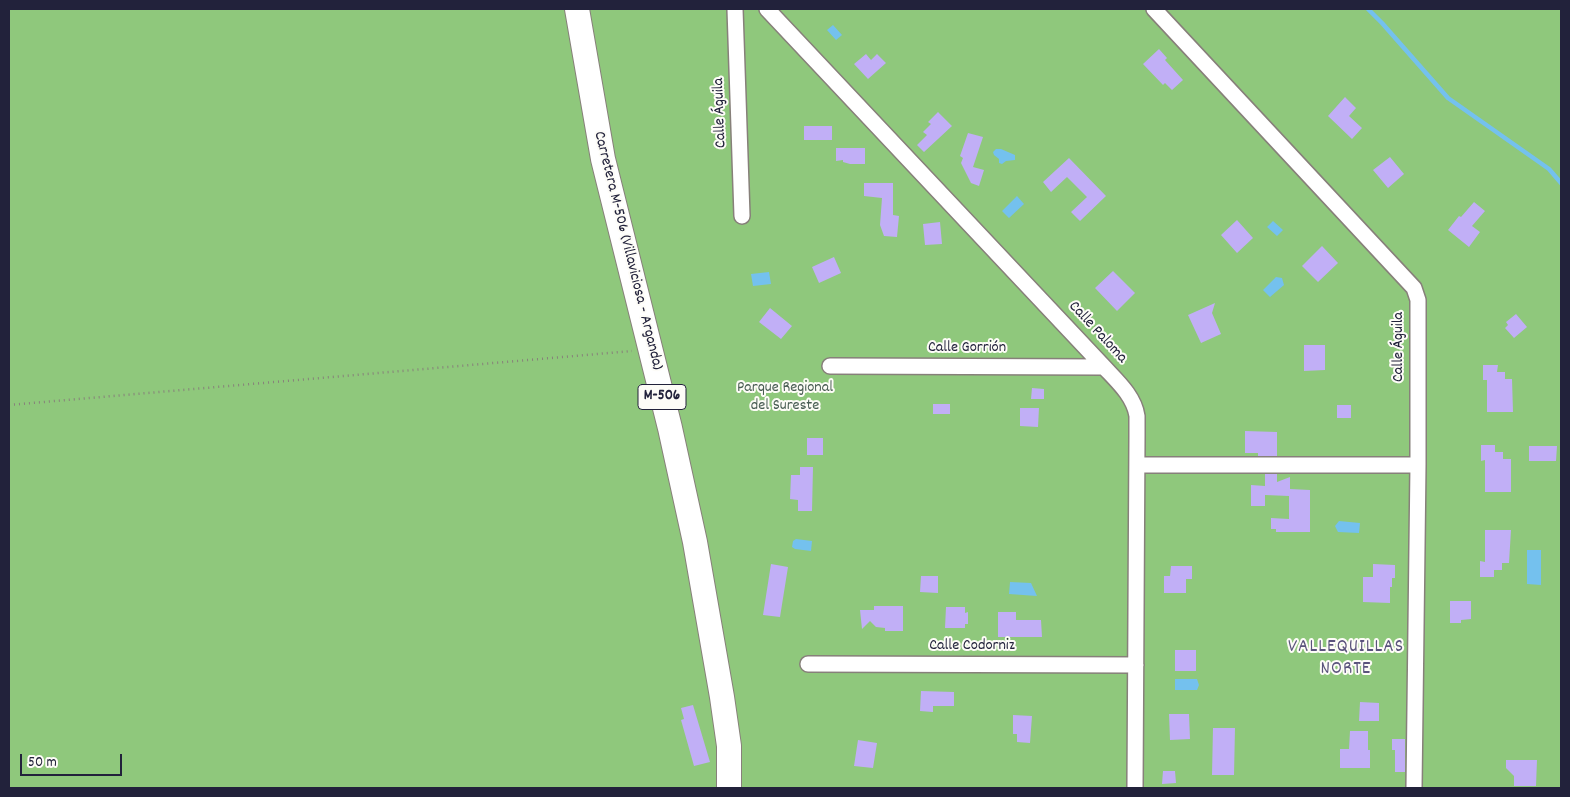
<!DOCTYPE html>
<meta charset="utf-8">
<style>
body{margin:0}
#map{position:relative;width:1570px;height:797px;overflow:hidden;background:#ecdeba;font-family:Dekko,sans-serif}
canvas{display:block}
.frame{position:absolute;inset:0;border:10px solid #22223b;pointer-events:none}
.scale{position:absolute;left:20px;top:754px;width:102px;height:22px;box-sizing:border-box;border:2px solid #22223b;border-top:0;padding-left:6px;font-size:15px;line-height:18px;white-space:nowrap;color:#22223b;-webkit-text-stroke:4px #fdfcf7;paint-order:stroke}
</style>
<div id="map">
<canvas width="1570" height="797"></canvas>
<div class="frame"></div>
<div class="scale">50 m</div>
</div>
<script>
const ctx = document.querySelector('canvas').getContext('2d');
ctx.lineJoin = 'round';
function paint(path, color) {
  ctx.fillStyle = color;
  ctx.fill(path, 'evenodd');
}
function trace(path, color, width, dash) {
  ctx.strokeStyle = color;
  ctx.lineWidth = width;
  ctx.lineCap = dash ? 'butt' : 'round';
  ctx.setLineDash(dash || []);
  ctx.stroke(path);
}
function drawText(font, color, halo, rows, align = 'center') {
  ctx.font = font + ' Dekko,sans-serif';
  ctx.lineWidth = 4;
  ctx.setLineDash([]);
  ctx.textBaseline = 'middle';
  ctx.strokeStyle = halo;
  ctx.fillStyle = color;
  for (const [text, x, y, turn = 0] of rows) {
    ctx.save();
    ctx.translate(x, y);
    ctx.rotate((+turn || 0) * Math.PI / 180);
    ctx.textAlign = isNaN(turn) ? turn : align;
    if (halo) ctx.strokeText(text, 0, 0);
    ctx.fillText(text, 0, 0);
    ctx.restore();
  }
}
paint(new Path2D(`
 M9 9H1561V788H9Z`), '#8fc87c');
paint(new Path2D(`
 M833 25 842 35 836 40 827 30Z
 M1001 149 1015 155V160L1006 161 1002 164 999 163V159L994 155 993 152 996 149Z
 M1017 196 1024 204 1009 218 1002 211Z
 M1273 221 1283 230 1277 236 1267 227Z
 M769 272 771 284 753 286 751 274Z
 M1276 277 1282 278 1284 285 1270 297 1263 290Z
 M1339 521 1360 523 1359 533 1338 532 1335 526Z
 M796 539 812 541 811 551 795 549 792 547 793 541Z
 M1527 550H1541V585L1527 584Z
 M1010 582 1031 583 1037 596 1009 594Z
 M1175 679H1197L1199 685 1197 690H1175Z`), '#74c1ee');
trace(new Path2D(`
 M1368 9 1382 23 1448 98 1549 169 1561 183`), '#74c1ee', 4.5);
paint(new Path2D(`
 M1159 49 1167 58 1165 60 1183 80 1172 90 1165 83 1163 85 1143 64Z
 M866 54 871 60 877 54 886 63 868 79 854 64Z
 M1345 97 1356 108 1349 116 1362 128 1352 139 1328 116Z
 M938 112 952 126 924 152 917 145 927 135 923 132 931 124 928 122Z
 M804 126H832V140H804Z
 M968 133 983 137 973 167 984 170 979 186 971 183 961 163 963 158 960 156Z
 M836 148H865V164H850L843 162V160L836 161Z
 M1390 157 1404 174 1388 188 1373 170Z
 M1069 158 1106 196 1080 221 1071 212 1087 197 1067 177 1051 192 1043 182Z
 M864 183H893V215L899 216 897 237 884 236 880 225 882 198 864 196Z
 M1474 202 1485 211 1472 226 1480 232 1469 247 1448 230 1459 216 1461 217Z
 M1237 220 1253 238 1237 253 1221 235Z
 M940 222 942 244 925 245 923 224Z
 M1322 246 1338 263 1318 282 1302 266Z
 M834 257 841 273 819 283 812 267Z
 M1113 271 1135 293 1117 311 1095 288Z
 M1215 303 1212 313 1221 334 1201 343 1188 315Z
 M770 308 792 326 781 339 759 322Z
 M1516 314 1527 327 1514 338 1505 328 1508 325 1506 322Z
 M1304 345H1325V370L1304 371Z
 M1483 365H1498L1497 372H1505V379H1512L1513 412H1487V380H1483Z
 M1032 388 1044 389V399H1031Z
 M933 404H950V414H933Z
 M1337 405H1351V418H1337Z
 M1020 408H1039L1038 427 1020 426Z
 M1245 431 1277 432V456H1258V453H1245Z
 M807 438H823V455H807Z
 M1481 445H1495V452H1503V459H1511V492H1485V460L1481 461Z
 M1529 446H1557L1556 461H1529Z
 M800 467H813L812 511H798V500L790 499 791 475H800Z
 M1265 474H1277V482L1290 477V489L1310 490V532H1276V529H1271V518L1289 519V496L1265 495Z
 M1251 485 1265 486V506H1251Z
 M1485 530H1511L1509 563H1502V570H1494V577H1480V561L1485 562Z
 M771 564 788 567 780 617 763 615Z
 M1373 564 1395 565V578H1392V587H1390V603L1363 602V577H1373Z
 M1171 566H1192V579H1186V593H1164V576H1170Z
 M921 576H938V593L920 592Z
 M1450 601H1471V619L1461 620V623H1450Z
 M874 606H903V631H885V628L876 627 870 621 862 629 860 610H874Z
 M946 607H965V613L968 612V624H965V628H945Z
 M998 612H1016V620H1041L1042 637H998Z
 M1175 650H1196V671H1175Z
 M921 691 954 692V706H933V712L920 711Z
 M1360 702 1379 703V721H1359Z
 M693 705 710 762 694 766 681 720 684 719 681 708Z
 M1169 714H1189L1190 739 1170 740Z
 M1013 715 1032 716 1030 743 1017 742V734H1013Z
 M1213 728H1235L1234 775H1212Z
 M1350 731H1368V750H1370V768H1340V749H1349Z
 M1392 739H1405V772H1395V750H1392Z
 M858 740 877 743 873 768 854 766Z
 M1506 760H1537L1536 786H1514V776L1506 768Z
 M1163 771H1175L1176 783 1162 784Z`), '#c1aff6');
const street = new Path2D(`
 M735 9 742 216
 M767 9 1104 367C1117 381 1134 396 1137 416 1137 422 1137 429 1137 436L1135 788
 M1154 9 1414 288 1418 300V465L1414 788
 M830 366 1104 367
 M1137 465H1418
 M808 664 1136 665`);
const primary = new Path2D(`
 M577 9 603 159 670 428 695 542 722 697 729 746V788`);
trace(street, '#87807a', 18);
trace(primary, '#87807a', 26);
trace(new Path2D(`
 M9 405 632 351`), '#87807a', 2.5, [1, 4]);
trace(street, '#fff', 15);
trace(primary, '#fff', 24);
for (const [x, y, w] of [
 [662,397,48]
]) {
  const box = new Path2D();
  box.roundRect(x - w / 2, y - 12.5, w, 25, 4);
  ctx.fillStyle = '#fdfcf7';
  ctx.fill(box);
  trace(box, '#22223b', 1);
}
drawText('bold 15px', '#22223b', null, [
 ["M-506",662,397]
]);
drawText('16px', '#22223b', '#fdfcf7', [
 ["Calle Águila",721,113,-92],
 ["Carretera M-506 (Villaviciosa - Arganda)",627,251,76],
 ["Calle Paloma",1097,333,47],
 ["Calle Águila",1400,347,-90],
 ["Calle Gorrión",967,349],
 ["Calle Codorniz",972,647]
]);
drawText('16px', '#485c52', '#fdfcf7', [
 ["Parque Regional",785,389],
 ["del Sureste",785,407]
]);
ctx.letterSpacing = '1px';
drawText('19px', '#5a537c', '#fdfcf7', [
 ["VALLEQUILLAS",1346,648],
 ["NORTE",1346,670]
]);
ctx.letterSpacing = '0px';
</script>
